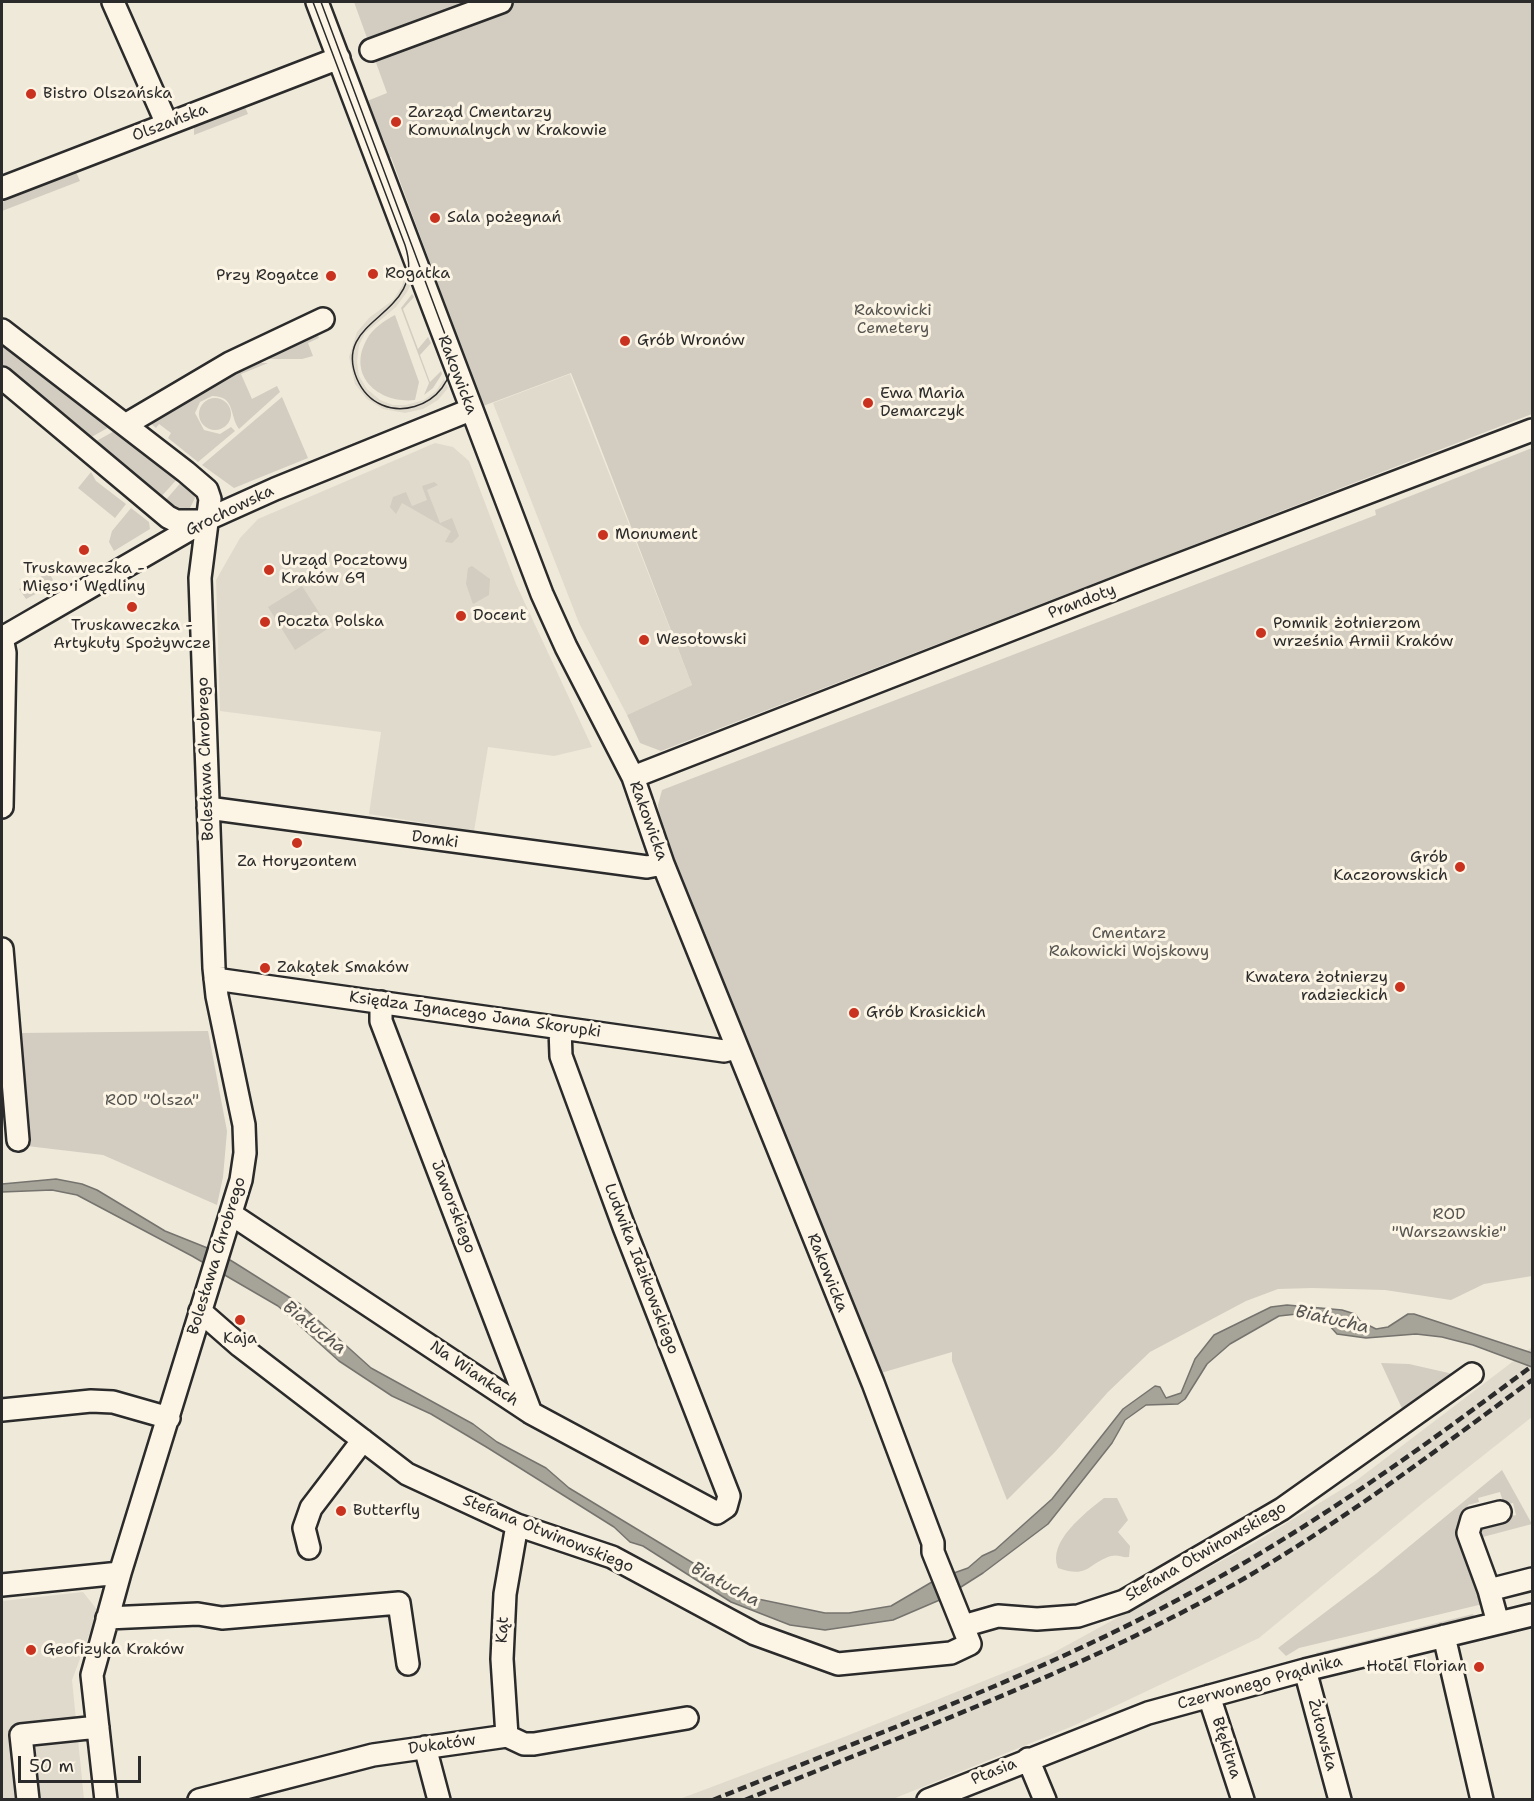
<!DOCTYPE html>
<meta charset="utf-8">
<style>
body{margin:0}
#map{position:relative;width:1534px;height:1801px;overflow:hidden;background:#efe9da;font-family:"Shantell Sans",sans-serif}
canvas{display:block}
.frame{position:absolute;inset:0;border:3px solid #2b2b2b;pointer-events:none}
.scale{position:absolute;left:18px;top:1756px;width:123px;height:27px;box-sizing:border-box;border:3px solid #2b2b2b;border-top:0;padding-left:8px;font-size:18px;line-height:21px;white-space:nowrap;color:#2b2b2b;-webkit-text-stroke:4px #fcf5e5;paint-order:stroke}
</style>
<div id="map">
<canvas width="1534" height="1801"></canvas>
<div class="frame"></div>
<div class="scale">50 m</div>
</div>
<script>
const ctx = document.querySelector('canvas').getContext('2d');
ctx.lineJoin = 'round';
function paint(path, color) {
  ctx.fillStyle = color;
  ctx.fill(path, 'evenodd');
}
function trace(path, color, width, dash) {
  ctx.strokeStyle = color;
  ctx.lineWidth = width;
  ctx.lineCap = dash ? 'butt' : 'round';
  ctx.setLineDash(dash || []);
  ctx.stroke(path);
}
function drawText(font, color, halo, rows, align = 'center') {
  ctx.font = font + ' "Shantell Sans",sans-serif';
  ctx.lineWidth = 6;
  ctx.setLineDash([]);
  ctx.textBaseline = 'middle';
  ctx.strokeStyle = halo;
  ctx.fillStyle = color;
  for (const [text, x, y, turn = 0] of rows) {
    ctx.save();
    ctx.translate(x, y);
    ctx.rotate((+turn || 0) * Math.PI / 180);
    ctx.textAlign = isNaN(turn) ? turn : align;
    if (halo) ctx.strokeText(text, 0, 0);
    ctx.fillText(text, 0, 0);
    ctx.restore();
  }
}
paint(new Path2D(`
 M405 274 410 286 407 292 396 307 365 333 359 345 357 362 359 376 367 389 380 400 393 405H406L424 400 436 391 444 379 448 388 438 400 423 409 405 413 383 409 367 399 355 384 349 357 357 332 369 318 393 300 402 286Z
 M570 374 692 685 627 715 579 623 493 403Z
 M435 443 453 447 469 461 516 584 592 747 554 756 488 747 474 831 369 814 381 732 220 711 216 580 240 538 258 519Z
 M1532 1347V1417L1423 1503 1259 1638 1073 1726 893 1799 677 1800 844 1737 1051 1654 1254 1543 1357 1480Z
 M83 1592 98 1611 72 1680 84 1799H2V1601Z`), '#e0dacc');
paint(new Path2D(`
 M354 2H1532V414L661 751 640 743 627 715 692 685 588 415 571 373 483 406 391 157 388 158 385 143 367 101 387 93Z
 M245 107 248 114 194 135V127Z
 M76 172 80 181 2 211V202Z
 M412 294 414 297 403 309 418 349 428 337 431 343 420 355 430 382 441 371 442 374 433 388 424 395 429 383 401 308Z
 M395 315 419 382 415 400C379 404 346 376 367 339 373 328 384 321 395 315Z
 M315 329 319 338 308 343 313 356 302 359H269L267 352Z
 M2 336 113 425 86 440 2 373Z
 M238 363H268L241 374 252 399 277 386 280 392 239 429C229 416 236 396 212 396L200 402 195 413 204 430 220 434 231 427 235 431 198 462 168 438 171 433 159 424 156 428 143 417Z
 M282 397 308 458 234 488 202 465Z
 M199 414a16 16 0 1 1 32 0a16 16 0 1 1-32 0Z
 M118 429 179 477 159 499 91 444Z
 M1532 448V1276L1484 1284 1451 1300 1385 1290 1312 1288 1278 1289 1246 1301 1150 1352 1108 1392 1055 1452 1007 1500 952 1361V1352L881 1373 660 825 658 805 662 790 1376 515 1375 510Z
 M91 472 96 481 126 504 115 518 78 488Z
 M183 480 192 488 195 498 190 508 176 511 164 502Z
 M434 482 438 485 427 490 440 523 452 518 459 536 452 543 445 542 451 531 402 503 396 514 390 507 393 497 406 492 412 506 427 500 422 486Z
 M131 508 149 522 150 529 114 551 109 542 112 531Z
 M472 566 490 579 489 595 473 604 466 584 468 568Z
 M49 572 55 584 26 599 19 589Z
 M302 586 329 628 295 650 268 607Z
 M208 1031 227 1131 223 1177 217 1205 103 1155 27 1146 18 1033Z
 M1381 1363 1409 1364 1462 1376 1406 1417Z
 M1502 1470 1532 1524 1479 1538 1476 1528 1480 1524 1482 1530 1505 1523 1504 1518 1516 1515 1513 1503 1504 1505 1500 1492 1478 1498 1479 1502 1468 1505 1487 1603 1299 1648 1286 1656 1278 1648 1377 1573Z
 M1104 1498H1117L1128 1520 1118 1532 1130 1546 1129 1557C1122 1558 1118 1554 1111 1556 1088 1563 1089 1579 1058 1568 1047 1542 1085 1513 1104 1498Z
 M1473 1614 1475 1618 1317 1657 1316 1653Z`), '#d2cdc0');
const water = new Path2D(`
 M56 1179 82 1184 97 1190 165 1231 215 1251 235 1263 300 1304 371 1368 473 1424 497 1442 546 1468 569 1488 726 1583 758 1599 825 1613H849L891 1606 937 1579 968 1568 982 1556 995 1550 1052 1499 1123 1409 1155 1386 1160 1387 1166 1398 1181 1393 1195 1359 1214 1335 1271 1307 1287 1305 1342 1310 1355 1314 1360 1321 1376 1329 1388 1327 1408 1314H1414L1532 1353V1367L1473 1345 1442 1337 1416 1334 1366 1338 1337 1334 1328 1324 1318 1323 1297 1314 1279 1316 1230 1344 1207 1364 1185 1399 1178 1404 1146 1405 1125 1420 1112 1443 1048 1524 983 1573 942 1599 893 1620 825 1630 790 1625 731 1602 643 1546 630 1542 614 1527 488 1448 431 1414 392 1396 339 1361 278 1306 192 1256 77 1195 52 1190 2 1192V1184Z`);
paint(water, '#a6a399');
trace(water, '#75736d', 1.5);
const minor = new Path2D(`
 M113 2 167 124
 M371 50 501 2
 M2 188 339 58
 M2 330 186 472 207 490 210 499 200 578 214 968 217 996 244 1125 245 1153 241 1180 120 1573 92 1675 106 1800
 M2 378 168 517 176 521H202
 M125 425 230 363 323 319
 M2 637 5 653 2 807
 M2 638 206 520 275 489 470 410
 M633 777 1141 579 1532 430
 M208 808 647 867 663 864
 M2 949 18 1140
 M215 979 724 1051 736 1048
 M381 1002V1021L531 1413
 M231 1214 531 1413 717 1513 726 1507 729 1496 624 1227 561 1056 560 1028
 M200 1311 240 1346 407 1474 517 1525 612 1557 755 1634 838 1664 951 1653 970 1644 933 1552V1543L873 1383 663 864 633 777 566 647 542 594 317 2
 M2 1410 91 1401 113 1402 169 1418
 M309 1548 304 1528 311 1508 363 1440
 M2 1585 120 1573
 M1489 1590 1468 1533 1472 1519 1500 1512
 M107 1618 198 1614 222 1618 399 1603 408 1664
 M1498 1623 1489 1590 1532 1579
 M963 1626 998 1616 1037 1619 1078 1616 1124 1601 1282 1509 1472 1374
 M1444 1636 1482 1800
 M1305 1670 1340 1800
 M1209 1696 1243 1800
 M507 1736 502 1659 505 1594 517 1525
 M425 1747 439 1800
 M1028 1759 1045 1800
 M28 1800 21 1735 98 1727
 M199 1800 373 1755 507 1736 524 1744H534L687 1718
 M928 1800 1148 1713 1305 1670 1532 1615`);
trace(minor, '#2b2b2b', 26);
trace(minor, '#fcf5e5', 21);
trace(new Path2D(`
 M313 2 405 245C429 319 330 315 357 379 380 432 456 408 452 353L321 2`), '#2b2b2b', 1.5);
trace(new Path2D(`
 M713 1800C870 1736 1031 1678 1181 1598 1306 1532 1419 1450 1532 1366
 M745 1800C905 1734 1070 1675 1222 1591 1332 1530 1431 1454 1532 1380`), '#2b2b2b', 4.5, [9, 4.5]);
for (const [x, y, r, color] of [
 [31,94,6,"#c8321e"],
 [396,122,6,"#c8321e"],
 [435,218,6,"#c8321e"],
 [373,274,6,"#c8321e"],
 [331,276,6,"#c8321e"],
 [625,341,6,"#c8321e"],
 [868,403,6,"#c8321e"],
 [603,535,6,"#c8321e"],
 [84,550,6,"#c8321e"],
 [269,570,6,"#c8321e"],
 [132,607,6,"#c8321e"],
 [461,616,6,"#c8321e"],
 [265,622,6,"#c8321e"],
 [1261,633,6,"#c8321e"],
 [644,640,6,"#c8321e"],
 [297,843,6,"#c8321e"],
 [1460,867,6,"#c8321e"],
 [265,968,6,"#c8321e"],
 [1400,987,6,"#c8321e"],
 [854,1013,6,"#c8321e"],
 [240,1320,6,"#c8321e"],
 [341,1511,6,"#c8321e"],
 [31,1650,6,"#c8321e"],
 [1479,1667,6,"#c8321e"]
]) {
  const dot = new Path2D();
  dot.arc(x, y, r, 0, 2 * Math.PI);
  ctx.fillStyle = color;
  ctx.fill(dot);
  trace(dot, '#fcf5e5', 2);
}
drawText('16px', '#2b2b2b', '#fcf5e5', [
 ["Bistro Olszańska",43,94],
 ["Zarząd Cmentarzy",408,113],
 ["Komunalnych w Krakowie",408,131],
 ["Sala pożegnań",447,218],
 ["Rogatka",385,274],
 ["Przy Rogatce",319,276,"right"],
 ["Grób Wronów",637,341],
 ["Ewa Maria",880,394],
 ["Demarczyk",880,412],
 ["Monument",615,535],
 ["Urząd Pocztowy",281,561],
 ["Kraków 69",281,579],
 ["Truskaweczka -",84,569,"center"],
 ["Mięso i Wędliny",84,587,"center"],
 ["Docent",473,616],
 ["Poczta Polska",277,622],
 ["Pomnik żołnierzom",1273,624],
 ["września Armii Kraków",1273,642],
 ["Truskaweczka -",132,626,"center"],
 ["Artykuły Spożywcze",132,644,"center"],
 ["Wesołowski",656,640],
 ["Grób",1448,858,"right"],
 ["Kaczorowskich",1448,876,"right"],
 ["Za Horyzontem",297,862,"center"],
 ["Zakątek Smaków",277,968],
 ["Kwatera żołnierzy",1388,978,"right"],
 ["radzieckich",1388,996,"right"],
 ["Grób Krasickich",866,1013],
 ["Kaja",240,1339,"center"],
 ["Butterfly",353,1511],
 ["Geofizyka Kraków",43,1650],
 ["Hotel Florian",1467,1667,"right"]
], 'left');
drawText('16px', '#2b2b2b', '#fcf5e5', [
 ["Olszańska",170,123,-21],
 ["Rakowicka",457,375,69],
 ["Grochowska",230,511,-26],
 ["Prandoty",1082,602,-21],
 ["Bolesława Chrobrego",206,759,-92],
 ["Rakowicka",648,821,70],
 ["Domki",435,840,8],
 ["Księdza Ignacego Jana Skorupki",475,1015,8],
 ["Jaworskiego",453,1207,69],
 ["Bolesława Chrobrego",217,1256,-73],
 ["Ludwika Idzikowskiego",641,1269,69],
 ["Rakowicka",827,1273,68],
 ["Na Wiankach",474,1374,34],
 ["Stefana Otwinowskiego",548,1534,22],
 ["Stefana Otwinowskiego",1206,1552,-30],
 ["Kąt",503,1630,-87],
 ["Czerwonego Prądnika",1260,1683,-15],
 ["Żułowska",1322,1735,75],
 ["Dukatów",442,1745,-8],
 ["Błękitna",1226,1748,72],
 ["Ptasia",994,1772,-22]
]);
drawText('16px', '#555450', '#fcf5e5', [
 ["Rakowicki",893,311],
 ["Cemetery",893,329],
 ["Cmentarz",1129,934],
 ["Rakowicki Wojskowy",1129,952],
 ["ROD \"Olsza\"",152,1101],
 ["ROD",1449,1215],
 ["\"Warszawskie\"",1449,1233]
]);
drawText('italic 18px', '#565552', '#fcf5e5', [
 ["Białucha",1332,1320,13],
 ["Białucha",314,1328,38],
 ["Białucha",725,1585,28]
]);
</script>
